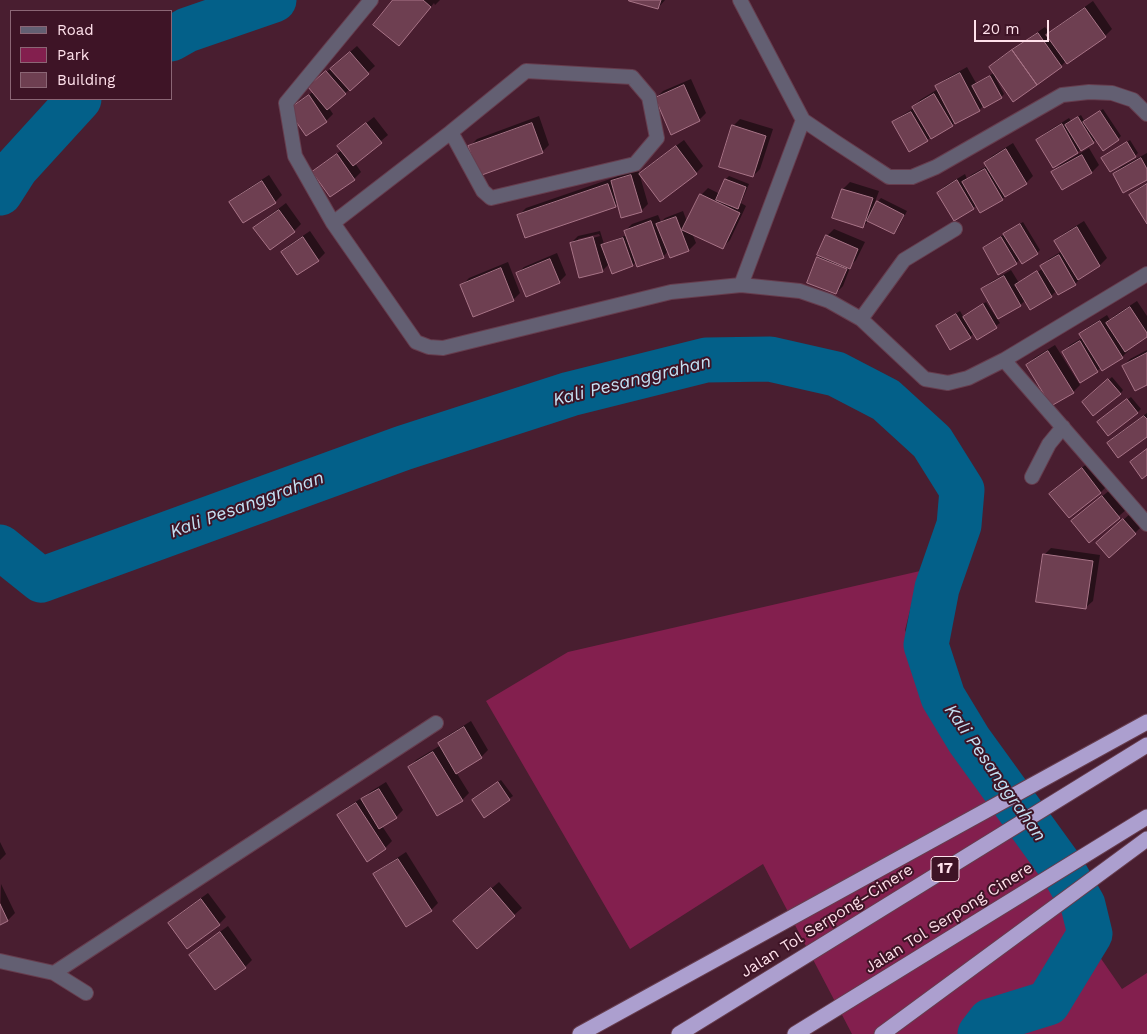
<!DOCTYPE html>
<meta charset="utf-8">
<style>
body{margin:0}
#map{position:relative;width:1147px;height:1034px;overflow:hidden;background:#491e30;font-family:"Work Sans",sans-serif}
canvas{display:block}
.legend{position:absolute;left:10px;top:10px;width:162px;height:90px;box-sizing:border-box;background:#3e1426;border:1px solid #8b6675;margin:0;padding:6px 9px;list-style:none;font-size:15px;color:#ffe1eb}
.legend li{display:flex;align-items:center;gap:10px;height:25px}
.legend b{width:25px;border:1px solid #8b6675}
.scale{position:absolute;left:974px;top:20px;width:75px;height:22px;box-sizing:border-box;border:2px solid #ffe1eb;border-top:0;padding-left:6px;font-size:15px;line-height:18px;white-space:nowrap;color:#ffe1eb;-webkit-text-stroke:4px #3e1426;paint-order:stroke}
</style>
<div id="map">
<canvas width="1147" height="1034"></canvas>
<ul class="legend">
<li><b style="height:6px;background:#635f72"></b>Road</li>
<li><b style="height:14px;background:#831f4e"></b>Park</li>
<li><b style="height:14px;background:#6e3f51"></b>Building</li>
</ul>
<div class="scale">20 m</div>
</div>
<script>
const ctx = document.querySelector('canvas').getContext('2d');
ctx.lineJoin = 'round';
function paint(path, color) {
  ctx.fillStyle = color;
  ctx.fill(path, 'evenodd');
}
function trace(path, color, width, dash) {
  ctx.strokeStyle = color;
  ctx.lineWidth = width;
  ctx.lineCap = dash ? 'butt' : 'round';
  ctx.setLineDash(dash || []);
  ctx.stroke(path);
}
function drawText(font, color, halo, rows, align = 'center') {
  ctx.font = font + ' "Work Sans",sans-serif';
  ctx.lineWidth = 4;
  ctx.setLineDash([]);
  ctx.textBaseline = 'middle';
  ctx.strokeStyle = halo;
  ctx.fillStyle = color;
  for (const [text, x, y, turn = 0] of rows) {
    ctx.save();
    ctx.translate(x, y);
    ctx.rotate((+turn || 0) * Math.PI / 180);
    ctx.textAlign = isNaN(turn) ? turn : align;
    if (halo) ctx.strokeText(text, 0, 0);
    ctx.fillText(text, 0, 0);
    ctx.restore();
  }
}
paint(new Path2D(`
 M920 571 905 630 952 743 1122 989 1147 973V1034H852L763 864 630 949 486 701 568 652Z`), '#831f4e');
paint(new Path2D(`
 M395 0H440L435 5 434 3 399 45Z
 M630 0H665L658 8Z
 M1093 1 1112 29 1105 36 1067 62 1066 61 1061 66 997 76 995 77 1004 94 1001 97 984 105 979 110 955 122 952 125 931 137 927 140 894 123 901 116 914 108 913 107 920 100 938 89 937 87 944 80 967 67 976 83 994 73 990 67 997 60 1045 27 1050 33 1055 28Z
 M357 46 375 66 329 108 333 114 326 121 289 110 296 103 313 92 316 81Z
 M691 79 706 113 699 120 656 98 663 91Z
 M1103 109 1121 136 1118 139H1096L1093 142 1081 149 1078 152 1053 166 1038 140 1045 133 1069 118 1071 121 1081 115 1085 122Z
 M539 116 549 145 542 152 470 146 477 139Z
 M374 117 388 135 355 163 361 172 354 179 331 196 314 172 321 165 342 150 346 139Z
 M740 119 773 129 760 169 753 176 733 126Z
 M684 140 703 166 696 173 660 200 640 174 647 167Z
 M1130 140 1138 153 1135 156 1103 158 1106 155Z
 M1013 143 1033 176 1026 183 1008 194 1002 199 977 205 973 208 938 193 945 186 965 174 967 179 971 175 987 166 985 163 992 156Z
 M1089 148 1099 165 1092 172 1062 189 1053 172 1060 165Z
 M1147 153V178L1114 174 1121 167Z
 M638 169 648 204 641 211 618 203 615 206 519 215 526 208 616 177 619 174Z
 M269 175 282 195 275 202H231L238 195Z
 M729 176 749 184 741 203 746 206 730 240 723 247 692 233 696 243 689 250 671 257 668 251 663 257 636 262 633 265 609 264 602 271 571 243 578 236 600 231 604 244 606 243 627 235 625 231 632 224 658 215 661 222 665 218 683 211 687 222 701 195 708 188 720 194 726 179ZM599 234 600 236 578 242V239Z
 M850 182 879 191 874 205 881 198 907 211 897 230 894 233 869 220 863 227 834 217 843 189Z
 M1147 183V222L1131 195 1138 188Z
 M286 203 301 224 294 231 270 249 255 228 262 221Z
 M1084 221 1107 258 1100 265 1082 277 1075 284 1056 291 1051 296 1026 300 1020 305 999 318 982 290 989 283 1011 270 1019 283 1023 279V282L1042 269 1041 267 1049 259 1062 251 1056 241 1063 234Z
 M1023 222 1040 250 1037 253 1020 259 1016 263 984 248 987 245 1005 234 1008 231Z
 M834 229 865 242 856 260 851 265 843 286 836 293 818 257 821 255 827 236Z
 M310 231 325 253 318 260 297 274 282 252 289 245Z
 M557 253 566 275 559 282 517 274 524 267Z
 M508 262 520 293 513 300 462 285 469 278Z
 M1137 301 1147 316V336L1128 348 1129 350 1122 357 1101 367 1097 371 1063 352 1070 345 1083 337 1081 334 1088 327 1107 315 1110 320 1114 316Z
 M986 302 1000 323 978 338 974 333 970 337 937 326 941 323 960 311 964 318 968 314Z
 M1055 345 1080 385 1073 392 1027 365 1034 358Z
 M1147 350V383L1123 366 1130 359Z
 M1112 377 1123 390 1120 394 1086 399Z
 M1131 397 1141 409 1137 413 1102 419Z
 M1147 413V435L1108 443 1115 436Z
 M1089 462 1108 485 1101 492 1069 517 1051 494 1058 487Z
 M1110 490 1126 510 1089 541 1080 514Z
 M1131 513 1142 526 1135 533 1105 536Z
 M1051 548 1100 555 1093 601 1085 608 1044 555Z
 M471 721 488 750 481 757 456 772 469 793 462 800 409 767 416 760 441 745 440 743 447 736Z
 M501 780 513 796 484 816 476 797Z
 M386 782 403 810 396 817 382 826 392 841 385 848 339 815 346 808 363 797 364 798 370 792Z
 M0 842 6 854 0 860Z
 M406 852 438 903 431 910 375 875 382 868Z
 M499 882 522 908 477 947 462 914Z
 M1 884 15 913 8 920 0 924Z
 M208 893 226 917 219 924 170 923 177 916Z
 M228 926 252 960 245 967 191 955 198 948Z`), '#0007');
trace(new Path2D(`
 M171 39 187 30 274 0
 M0 193 16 168 79 99
 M0 547 41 580 403 448 570 394 706 360 770 359 836 374 886 400 932 442 962 490 959 525 937 588 926 645 943 697 969 740 1063 870 1083 905 1090 934 1048 1003 990 1021 980 1034`), '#036089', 45);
const building = new Path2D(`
 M393 0H423L431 7 399 46 373 25Z
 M629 0H661L658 9 629 1Z
 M1085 8 1106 37 1067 64 1046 35Z
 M1038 33 1062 67 1037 85 1012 50Z
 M1012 50 1037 85 1013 102 989 67Z
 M350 52 369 74 350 91 330 69Z
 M326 71 346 94 327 110 308 87Z
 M960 73 980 111 955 124 935 86Z
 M990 76 1002 98 984 108 972 86Z
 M684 85 700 121 671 135 655 98Z
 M934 94 953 126 931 139 912 107Z
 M309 95 327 122 306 136 288 110Z
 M1100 111 1119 140 1103 151 1083 122Z
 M911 112 928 141 909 152 892 122Z
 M1078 117 1094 143 1081 151 1065 125Z
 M366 123 382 143 353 166 337 146Z
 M532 123 543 153 479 176 468 146Z
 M1062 124 1078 153 1053 168 1036 140Z
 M732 125 766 136 753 177 719 167Z
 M1127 142 1136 157 1110 172 1101 158Z
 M676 146 697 174 660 202 639 174Z
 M1006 149 1027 184 1005 197 984 163Z
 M337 154 355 180 330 197 312 172Z
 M1082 155 1092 173 1062 190 1051 172Z
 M1141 158 1147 169V180L1123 193 1113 174Z
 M985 169 1003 200 980 213 962 182Z
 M631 175 642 212 621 218 611 181Z
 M725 179 746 187 738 209 716 200Z
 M957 180 974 209 954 221 937 193Z
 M262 181 276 203 243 223 229 202Z
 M608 184 616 207 525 238 517 215Z
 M1147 184V224L1129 195Z
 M842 189 873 198 863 228 832 218Z
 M700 194 740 213 723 249 682 230Z
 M877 201 904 215 894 234 867 221Z
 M279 210 295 232 270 250 253 228Z
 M676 217 689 251 670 258 656 224Z
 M651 221 664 258 637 267 624 231Z
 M1020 224 1038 254 1022 264 1003 234Z
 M1077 227 1100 266 1078 280 1054 241Z
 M826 235 858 249 850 269 817 255Z
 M303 237 319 261 297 275 281 252Z
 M593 237 603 272 579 278 570 243Z
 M1001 237 1017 264 998 275 983 248Z
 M623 238 633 266 612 274 601 245Z
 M1059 255 1076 285 1058 295 1040 266Z
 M817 257 847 269 836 294 807 283Z
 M550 259 560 283 526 297 516 273Z
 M501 268 514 301 473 317 460 285Z
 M1037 271 1052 297 1030 310 1015 285Z
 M1004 276 1021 306 998 319 981 289Z
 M983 304 997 328 977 340 963 317Z
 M1130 307 1147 333V337L1125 352 1106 323Z
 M956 314 971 338 950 350 936 326Z
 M1100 321 1123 358 1102 371 1079 334Z
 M1080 341 1098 372 1080 383 1062 352Z
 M1048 351 1074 393 1051 406 1026 365Z
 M1147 353V385L1135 391 1122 366Z
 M1108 379 1121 394 1093 416 1082 402Z
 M1127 399 1138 413 1108 436 1097 422Z
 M1144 416 1147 419V437L1118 458 1107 443Z
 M1147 449V475L1142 479 1130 462Z
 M1082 468 1101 493 1069 518 1049 494Z
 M1102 496 1120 518 1089 543 1071 521Z
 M1123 519 1136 534 1109 558 1096 543Z
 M1043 554 1093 561 1086 609 1036 602Z
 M464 727 482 758 456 774 438 743Z
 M433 752 463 801 437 816 408 767Z
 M498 782 510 800 484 818 472 800Z
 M379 789 397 818 379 829 361 799Z
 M356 803 386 849 367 862 337 815Z
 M398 859 432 911 406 927 373 874Z
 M491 888 515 916 477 949 453 921Z
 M201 899 220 925 187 949 168 923Z
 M0 904 8 921 0 925Z
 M220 932 246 968 215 990 189 955Z`);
paint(building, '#6e3f51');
trace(building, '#a87487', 1);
const minor = new Path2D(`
 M371 0 286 103 295 156 333 223 416 342 429 347 443 348 671 292 741 285 800 291 829 301 861 319 925 379 948 383 968 378 1004 360 1147 274
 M740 0 803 120 834 141 889 177H912L936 167 1062 95 1089 92 1112 93 1133 100 1147 114
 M526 71 632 77 649 97 657 138 635 164 491 198 483 191 451 132Z
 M333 223 451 132
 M741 285 803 120
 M861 319 904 260 955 229
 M1004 360 1147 524
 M1032 477 1049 444 1063 427
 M0 961 54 973
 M86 993 54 973 436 723`);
const motorway = new Path2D(`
 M580 1034 1147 722
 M679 1034 1147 745
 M795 1034 1147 817
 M882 1034 1147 839`);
trace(minor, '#663d4e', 16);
trace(motorway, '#663d4e', 17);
trace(minor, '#635f72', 14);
trace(motorway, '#ac9fcf', 15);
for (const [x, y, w] of [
 [945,869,28]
]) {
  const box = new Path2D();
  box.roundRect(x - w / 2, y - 12.5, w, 25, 4);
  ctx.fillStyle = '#3e1426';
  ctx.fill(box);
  trace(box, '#ffe1eb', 1);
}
drawText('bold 15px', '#ffe1eb', null, [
 ["17",945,869]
]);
drawText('16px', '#ffe1eb', '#3e1426', [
 ["Jalan Tol Serpong Cinere",949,918,-32],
 ["Jalan Tol Serpong–Cinere",827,921,-32]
]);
drawText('italic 18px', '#c5e1f3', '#3e1426', [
 ["Kali Pesanggrahan",632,381,-14],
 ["Kali Pesanggrahan",247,505,-20],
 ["Kali Pesanggrahan",995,773,55]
]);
</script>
